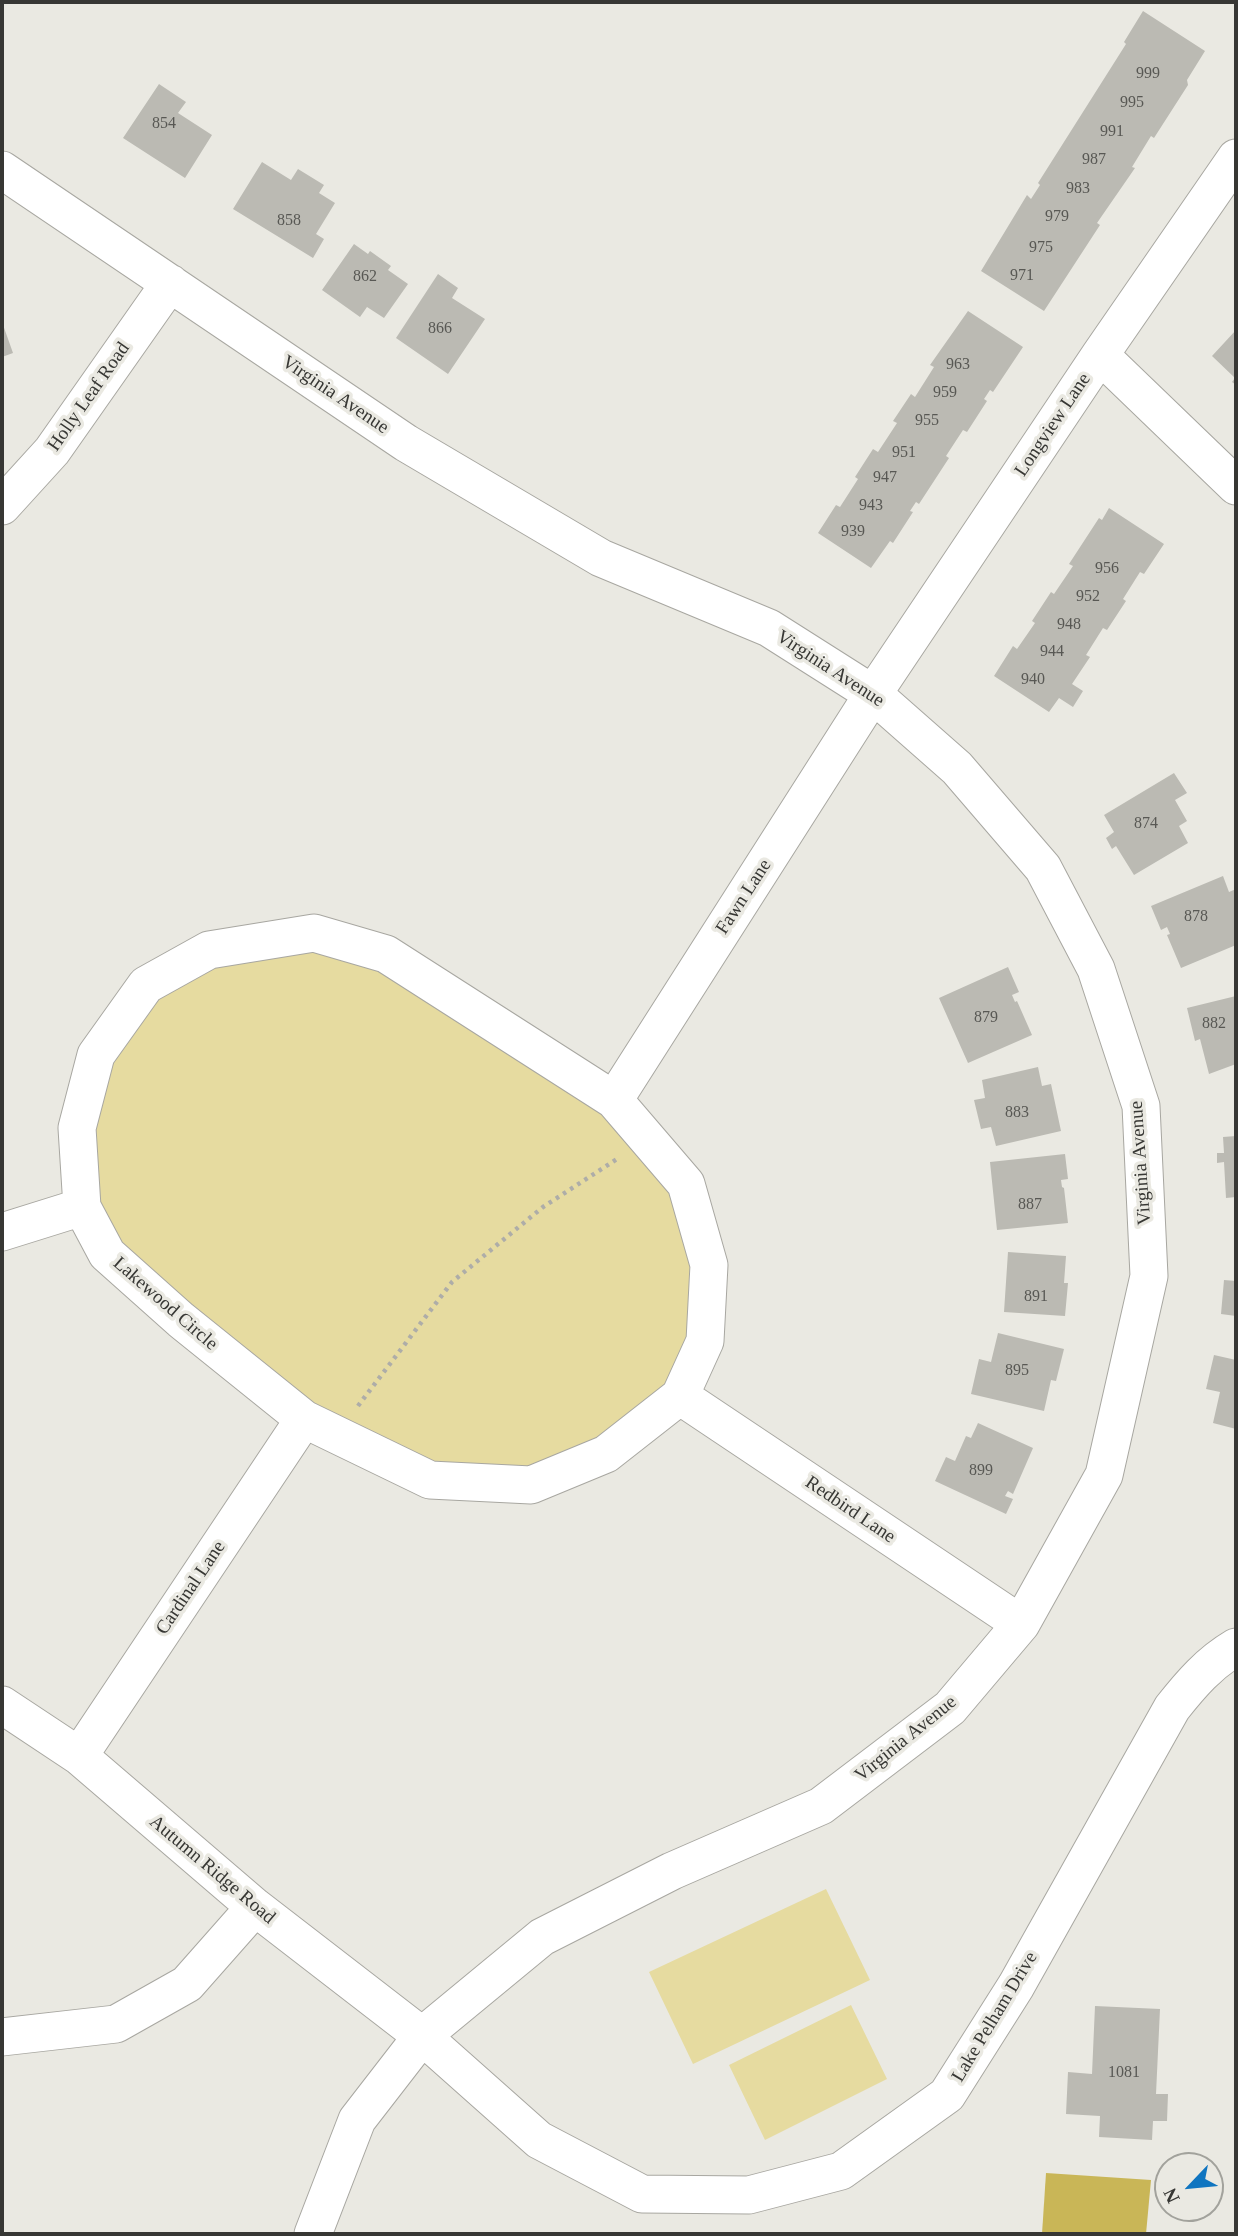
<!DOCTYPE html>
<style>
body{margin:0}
#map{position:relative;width:1238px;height:2236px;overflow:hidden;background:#eae9e2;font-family:"Times New Roman",serif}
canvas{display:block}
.frame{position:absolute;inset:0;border:4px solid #373734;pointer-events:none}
.north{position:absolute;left:1154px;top:2152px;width:70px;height:70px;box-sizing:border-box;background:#eae9e2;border:2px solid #a2a29c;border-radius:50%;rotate:244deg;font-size:19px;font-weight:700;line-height:28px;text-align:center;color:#373734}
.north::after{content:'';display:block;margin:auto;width:24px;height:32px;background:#1075c0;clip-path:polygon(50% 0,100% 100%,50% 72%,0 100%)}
</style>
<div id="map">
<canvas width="1238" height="2236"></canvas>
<div class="frame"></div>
<div class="north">N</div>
</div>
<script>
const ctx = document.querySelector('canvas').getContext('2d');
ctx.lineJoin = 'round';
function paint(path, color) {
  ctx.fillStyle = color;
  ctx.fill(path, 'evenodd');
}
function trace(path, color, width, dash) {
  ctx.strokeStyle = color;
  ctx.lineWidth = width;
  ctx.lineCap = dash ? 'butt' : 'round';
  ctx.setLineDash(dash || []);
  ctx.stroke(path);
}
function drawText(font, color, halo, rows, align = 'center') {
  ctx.font = font + ' "Times New Roman",serif';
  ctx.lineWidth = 7;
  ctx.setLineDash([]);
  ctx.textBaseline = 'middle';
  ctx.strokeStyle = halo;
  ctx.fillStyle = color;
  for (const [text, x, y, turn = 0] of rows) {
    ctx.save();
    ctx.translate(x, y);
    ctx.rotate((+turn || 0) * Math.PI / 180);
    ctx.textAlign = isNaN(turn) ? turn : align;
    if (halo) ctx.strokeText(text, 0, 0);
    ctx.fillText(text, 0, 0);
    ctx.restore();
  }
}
paint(new Path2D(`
 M314 933 614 1100 686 1184 709 1265 680 1396 579 1465 430 1480 304 1419 82 1207 89 1081 146 985Z
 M826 1889 870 1980 693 2064 649 1972Z
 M851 2005 887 2079 765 2140 729 2065Z`), '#e6dba0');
paint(new Path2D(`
 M1046 2173 1151 2180 1146 2234H1042Z`), '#c9b657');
paint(new Path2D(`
 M1143 11 1205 51 1187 80 1188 85 1154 138 1151 136 1132 167 1135 168 1097 223 1100 225 1044 311 981 271 1027 195 1031 199 1040 185 1038 183 1126 44 1124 42Z
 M159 84 186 102 178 113 212 135 185 178 123 138Z
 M262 162 291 180 298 169 324 185 319 193 335 203 316 234 324 239 313 258 233 209Z
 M354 244 368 254 370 251 391 266 388 270 408 284 384 318 367 307 360 317 322 290Z
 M438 274 458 288 452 298 485 319 448 374 396 338Z
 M968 311 1023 347 993 392 990 390 984 399 987 401 967 432 963 430 946 456 949 458 919 504 916 502 910 511 913 512 893 543 890 541 871 568 818 533 836 505 840 507 858 479 855 477 873 449 878 452 897 423 893 421 911 394 915 397 934 367 930 365Z
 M2 322 13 353 2 357Z
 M1236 330V385L1232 382 1235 378 1212 356Z
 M1109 508 1164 544 1144 574 1140 572 1123 599 1126 601 1107 630 1103 628 1086 655 1090 657 1072 684 1083 691 1073 707 1059 698 1049 712 994 676 1013 646 1017 649 1035 623 1032 621 1051 592 1054 594 1073 566 1069 564 1099 518 1102 520Z
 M1174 773 1187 793 1175 800 1187 821 1179 826 1188 843 1134 875 1116 846 1112 849 1106 838 1114 832 1104 815Z
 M1223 876 1229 892 1236 889V945L1181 968 1167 935 1170 934 1167 927 1161 930 1151 906Z
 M1008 967 1019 992 1012 995 1015 1002 1017 1001 1032 1035 968 1063 939 998Z
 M1236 996V1064L1209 1074 1200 1039 1195 1041 1187 1008Z
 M1038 1067 1042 1086 1051 1084 1061 1131 996 1146 991 1127 981 1129 974 1100 985 1098 982 1080Z
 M1236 1136V1197L1226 1198 1224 1162 1217 1163V1153H1224L1223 1137Z
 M1065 1154 1068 1179 1061 1180 1062 1187 1064 1188 1068 1223 997 1230 990 1162Z
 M1008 1252 1066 1256 1064 1283H1068L1065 1316 1004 1312Z
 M1224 1280 1236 1281V1316L1221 1314Z
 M998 1333 1064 1349 1056 1381 1051 1380 1044 1411 971 1394 979 1359 991 1362Z
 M1214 1355 1236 1360V1429L1213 1423 1220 1392 1206 1389Z
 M978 1423 1033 1448 1013 1494 1008 1491 1005 1496 1013 1499 1006 1514 935 1481 946 1457 955 1461 966 1436 971 1438Z
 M1095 2006 1160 2009 1156 2094H1168L1167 2121H1153L1152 2140 1099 2137 1100 2116 1066 2114 1068 2072 1092 2074Z`), '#bbbab3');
const minor = new Path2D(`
 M2 170 406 443 601 558 769 628 873 694 957 768 1043 868 1096 969 1141 1106 1149 1276 1104 1475 1021 1624 950 1708 821 1806 672 1871 542 1937 422 2036 357 2120 313 2234
 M1100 355 1236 486
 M2 506 52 451 170 283
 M314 933 386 954 614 1100 686 1184 709 1265 705 1341 680 1396 606 1454 531 1485 430 1480 304 1419 181 1320 107 1254 82 1207 77 1128 96 1055 146 985 209 950Z
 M614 1100 873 694 1100 355 1236 158
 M2 1232 82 1207
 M680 1396 1021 1624
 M2 1705 79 1756 255 1907 422 2036 539 2140 642 2194 749 2195 841 2171 947 2095 1016 1986 1172 1708C1191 1684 1209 1663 1236 1647
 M79 1756 304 1419
 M2 2037 116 2024 187 1984 255 1907`);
trace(minor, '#a8a7a1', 39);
trace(new Path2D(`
 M358 1406 452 1282 543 1207 617 1159`), '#aeada8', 4.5, [3.5, 5]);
trace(minor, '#fff', 37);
drawText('16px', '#585854', null, [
 ["999",1148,74],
 ["995",1132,103],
 ["854",164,124],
 ["991",1112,132],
 ["987",1094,160],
 ["983",1078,189],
 ["979",1057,217],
 ["858",289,221],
 ["975",1041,248],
 ["971",1022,276],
 ["862",365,277],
 ["866",440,329],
 ["963",958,365],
 ["959",945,393],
 ["955",927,421],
 ["951",904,453],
 ["947",885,478],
 ["943",871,506],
 ["939",853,532],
 ["956",1107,569],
 ["952",1088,597],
 ["948",1069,625],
 ["944",1052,652],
 ["940",1033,680],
 ["874",1146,824],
 ["878",1196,917],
 ["879",986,1018],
 ["882",1214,1024],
 ["883",1017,1113],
 ["887",1030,1205],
 ["891",1036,1297],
 ["895",1017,1371],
 ["899",981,1471],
 ["1081",1124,2073]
]);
drawText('19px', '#373734', '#eae9e2', [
 ["Virginia Avenue",335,395,34],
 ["Holly Leaf Road",89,397,-55],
 ["Longview Lane",1053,425,-56],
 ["Virginia Avenue",830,669,33],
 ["Fawn Lane",744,897,-57],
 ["Virginia Avenue",1141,1163,-94],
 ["Lakewood Circle",165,1304,41],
 ["Redbird Lane",850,1510,34],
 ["Cardinal Lane",191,1588,-56],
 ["Virginia Avenue",906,1739,-39],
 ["Autumn Ridge Road",212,1870,40],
 ["Lake Pelham Drive",995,2017,-59]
]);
</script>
